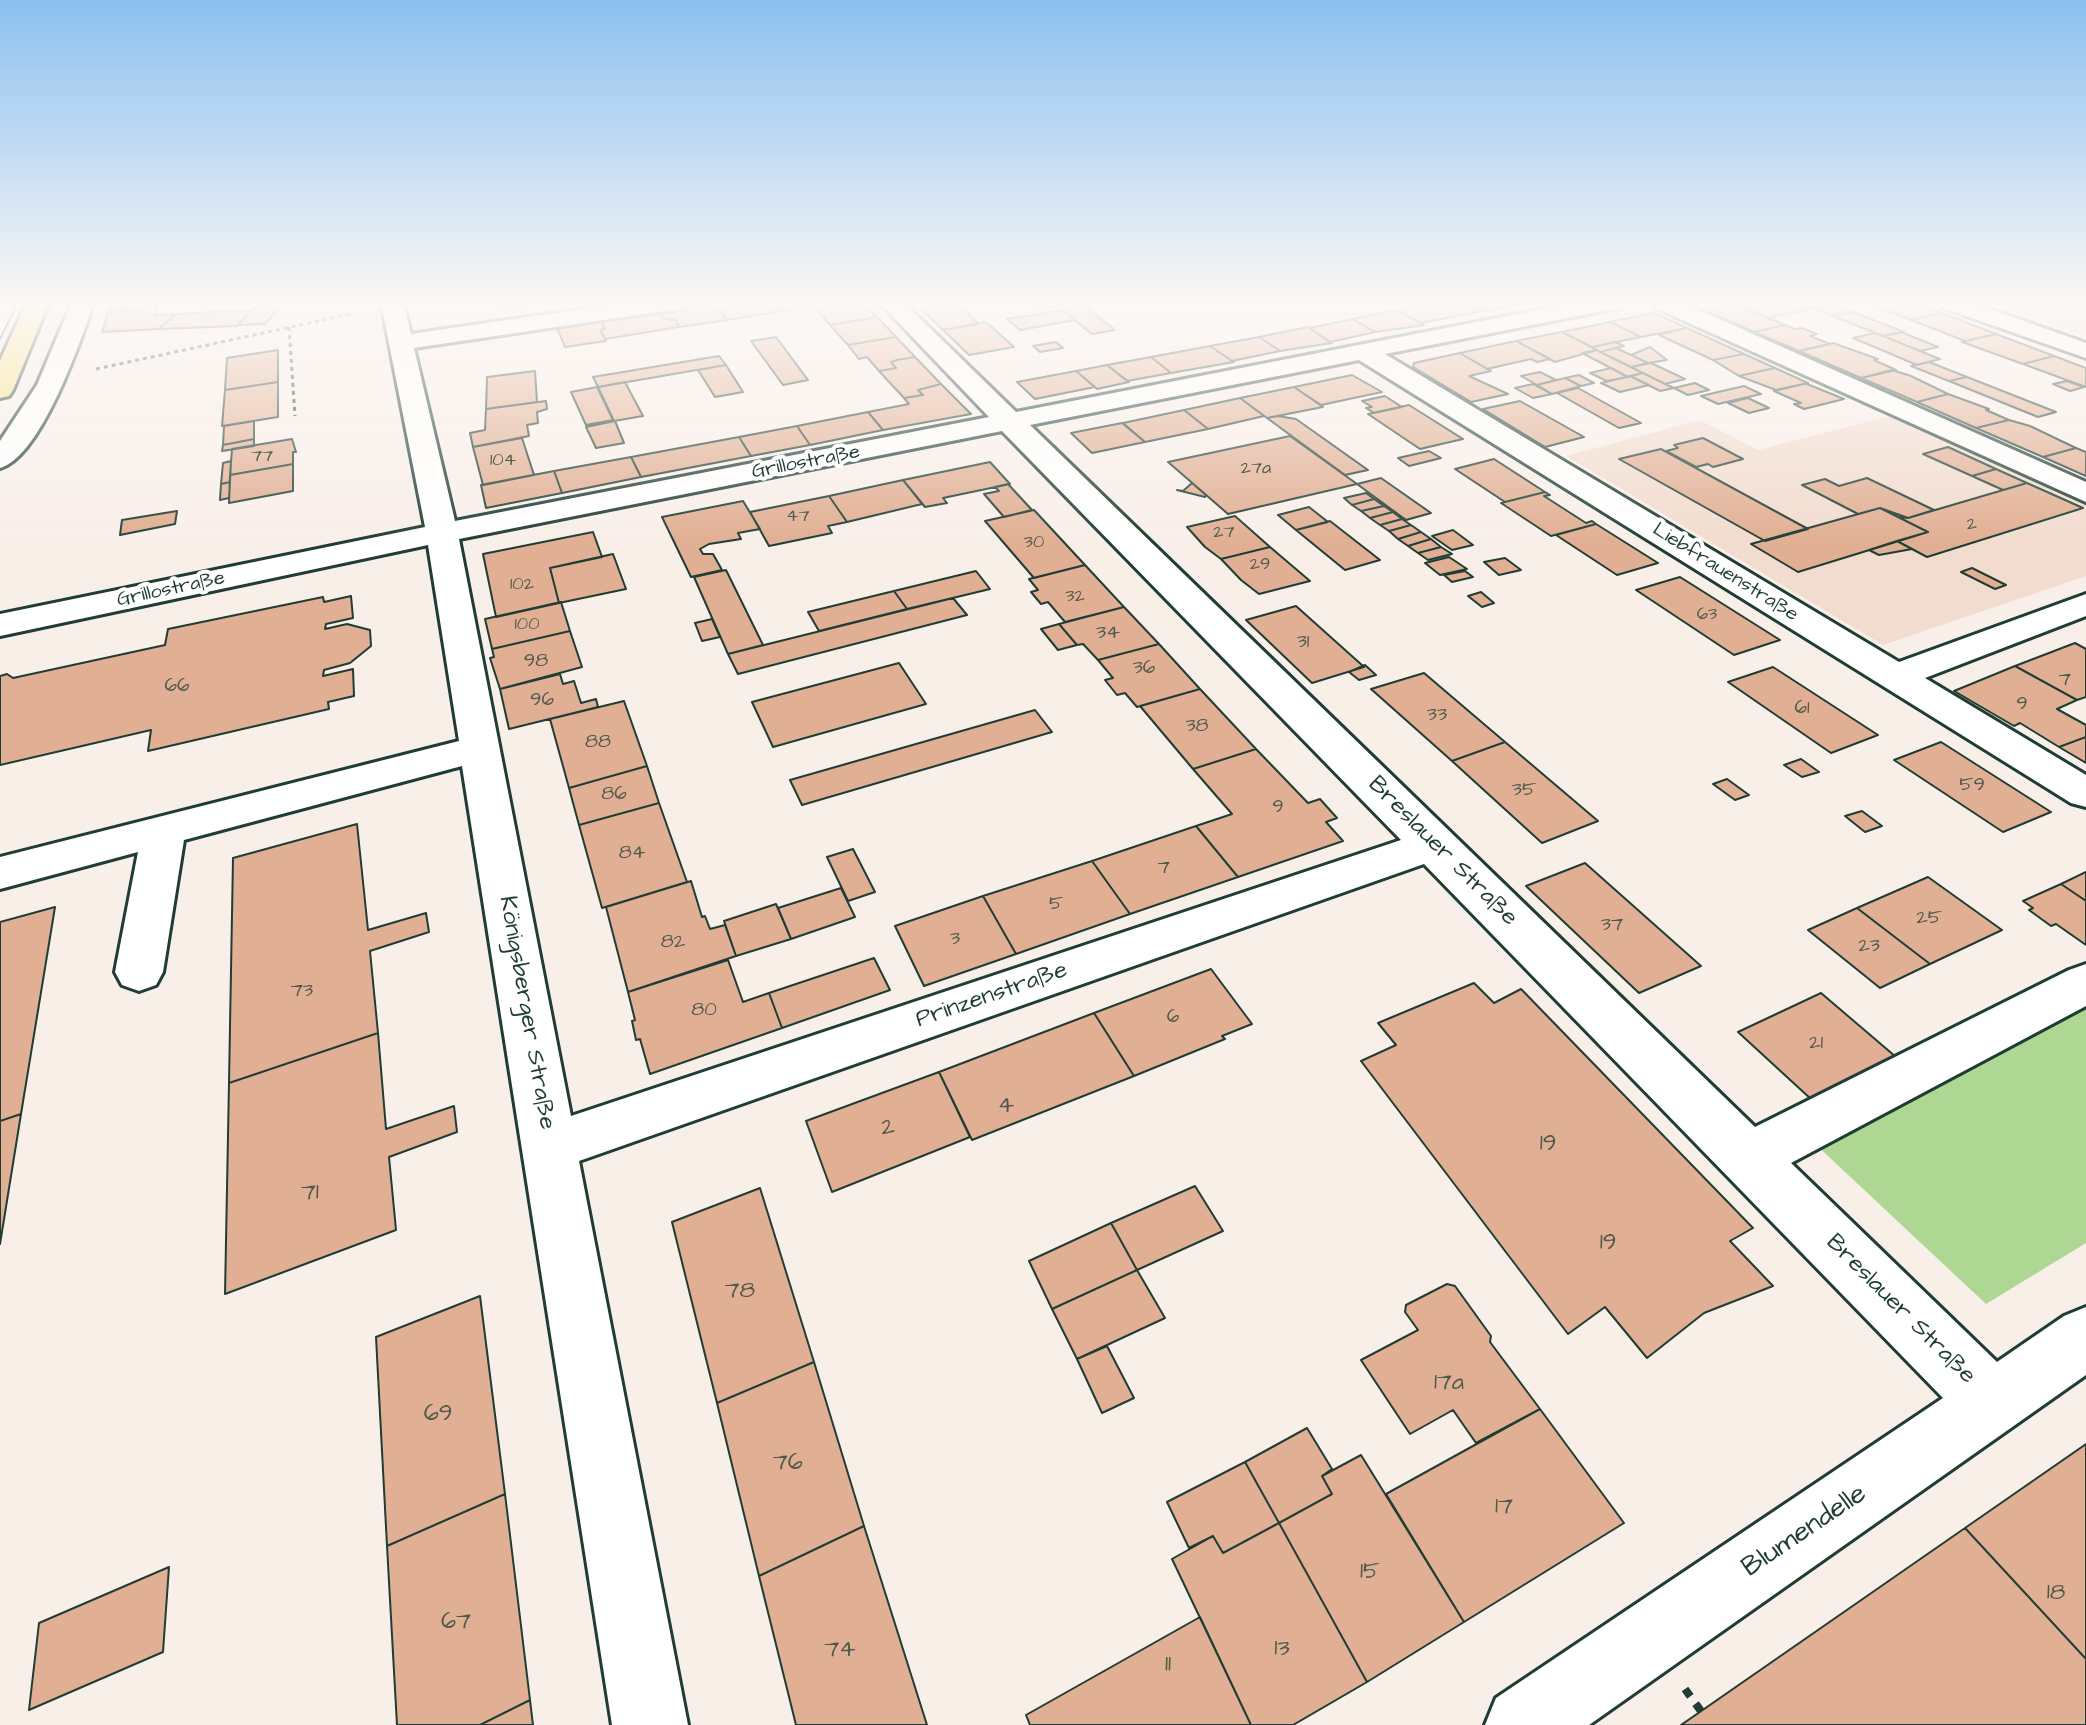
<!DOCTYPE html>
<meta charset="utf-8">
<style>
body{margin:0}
canvas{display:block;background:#f9efe9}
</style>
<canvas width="2086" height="1725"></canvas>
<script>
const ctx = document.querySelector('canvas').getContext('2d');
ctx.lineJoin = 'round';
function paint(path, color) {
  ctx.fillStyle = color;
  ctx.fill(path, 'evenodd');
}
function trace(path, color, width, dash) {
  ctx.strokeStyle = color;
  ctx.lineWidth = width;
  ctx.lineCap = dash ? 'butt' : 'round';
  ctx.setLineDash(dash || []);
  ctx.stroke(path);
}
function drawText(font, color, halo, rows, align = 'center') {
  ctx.font = font + ' "Architects Daughter",sans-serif';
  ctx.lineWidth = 8;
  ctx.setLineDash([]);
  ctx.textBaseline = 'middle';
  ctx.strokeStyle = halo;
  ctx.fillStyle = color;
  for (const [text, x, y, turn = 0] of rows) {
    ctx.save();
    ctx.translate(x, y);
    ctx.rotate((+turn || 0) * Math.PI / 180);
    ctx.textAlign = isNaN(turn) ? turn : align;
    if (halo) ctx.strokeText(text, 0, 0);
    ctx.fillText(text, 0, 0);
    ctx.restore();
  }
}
paint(new Path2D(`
 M1989 302H2086V337Z
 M1890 416 2086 505V576L1883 645 1566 456 1700 420 1758 450Z`), '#f2dccf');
paint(new Path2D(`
 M2086 1002V1243L1986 1304 1813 1142Z`), '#aed793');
const building = new Path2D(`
 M111 302H156L157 306 108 313Z
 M259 302H284L265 324 238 325Z
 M480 302H553L513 307Z
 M726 302H776L783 311 727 320 715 304Z
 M773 302H810V303L783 311Z
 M863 302 877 317 830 325 810 302Z
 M1033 302H1080L1081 303 1041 309Z
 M1441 302H1465L1483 311 1421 323 1397 310Z
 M1465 302H1534L1483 311Z
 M1746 302H1798L1814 308 1768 318 1735 304Z
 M1798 302H1850L1816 309Z
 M1882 302H1912L1942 313 1911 320 1875 306 1887 304Z
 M956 303 979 324 943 330 921 309Z
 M715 304 727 320 679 327 676 320 664 319 659 312Z
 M1735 304 1768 318 1785 325 1754 332 1705 310Z
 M1836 305 1853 312 1833 316 1816 309Z
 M157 306 155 315 176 314 159 329 102 332 108 313Z
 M1085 306 1115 330 1092 334 1062 310Z
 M251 310 237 326 159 329 176 314Z
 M1062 310 1075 320 1020 330 1007 319Z
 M1397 310 1424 325 1375 332 1352 319Z
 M659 312 664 319 676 320 679 327 605 339 600 330 605 329 601 321Z
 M1853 312 1904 332 1883 336 1833 316Z
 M1654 313 1687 328 1641 337 1610 322Z
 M1942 313 1996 334 1965 341 1911 320Z
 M877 317 896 337 848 345 830 325Z
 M1353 319 1375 332 1330 342 1309 328Z
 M601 321 605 329 600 330 606 341 565 347 557 328Z
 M986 322 1014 347 969 355 943 330Z
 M1610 322 1641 337 1592 347 1562 332Z
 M1785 325 1795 329 1802 328 1817 334 1810 336 1830 344 1799 351 1754 332Z
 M1308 327 1332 343 1280 351 1259 337Z
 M1687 328 1744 354 1713 360 1659 335Z
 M1562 332 1597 350 1555 362 1516 341Z
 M1901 332 1938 347 1920 351 1883 336Z
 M1875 333 1883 336 1940 359 1917 365 1853 338Z
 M1996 334 2054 356 2023 364 1962 342Z
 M776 337 808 380 783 385 751 341Z
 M896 337 915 357 897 360 891 362 896 368 879 371 867 357 859 359 848 345Z
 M1259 337 1280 351 1232 361 1210 346Z
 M1516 341 1550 359 1537 362 1531 359 1487 369 1460 353Z
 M1056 342 1063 348 1040 352 1033 346Z
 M1615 342 1624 346 1600 352 1592 347Z
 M1833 343 1878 359 1874 360 1896 370 1861 378 1799 351Z
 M1210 346 1234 362 1171 373 1151 357Z
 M1650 347 1667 360 1648 363 1631 355Z
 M1616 348 1631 355 1648 363 1631 367 1600 352Z
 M278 350V382L225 390 227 358Z
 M1597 350 1600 352 1643 373 1628 377 1582 353Z
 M1460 353 1491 371 1469 376 1508 394 1471 402 1413 367 1414 363Z
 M1744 354 1775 368 1739 376 1713 360Z
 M719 356 726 365 598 387 593 377Z
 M2054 356 2086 368V387L2023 364Z
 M915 357 941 384 918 390 923 395 904 398 879 371 896 368 891 362 897 360Z
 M1151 357 1171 373 1127 381 1107 365Z
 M1929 362 1967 377 1949 381 1911 366Z
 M1651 363 1685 379 1665 384 1631 367Z
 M726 365 743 392 715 397 698 370Z
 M1107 365 1129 382 1097 389 1076 371Z
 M1611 368 1628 377 1607 381 1590 373Z
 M1775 368 1808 383 1776 390 1739 376Z
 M1892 370 1911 376 1948 394 1917 402 1861 378Z
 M535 371 537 402 486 409 487 377Z
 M1076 371 1095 387 1035 399 1017 382Z
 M1540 372 1556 380 1537 385 1521 376Z
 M1643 373 1665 384 1674 388 1660 391 1630 376Z
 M1352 375 1382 392 1321 405 1294 387Z
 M1579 375 1594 383 1581 386 1565 378Z
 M1630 376 1649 385 1620 392 1601 383Z
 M1967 377 2056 412 2038 417 1949 381Z
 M1565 378 1581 386 1552 394 1537 385Z
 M2067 381 2084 387 2070 391 2053 384Z
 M278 382V417L222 426 225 390Z
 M625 382 643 416 614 421 598 387Z
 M1695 383 1709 390 1688 395 1674 388Z
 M1808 383 1807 384 1844 399 1804 409 1794 404 1801 403 1774 391Z
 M941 384 971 414 883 430 868 412 909 404 904 398 923 395 918 390Z
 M1533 384 1541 388 1552 394 1533 398 1515 388Z
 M1744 386 1761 394 1718 404 1701 396Z
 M597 387 613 420 586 425 571 392Z
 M1294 387 1323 407 1267 418 1240 398Z
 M1578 388 1641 423 1619 428 1557 393Z
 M1948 394 1989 409 1986 410 2009 420 1976 428 1917 402Z
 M1385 396 1402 407 1374 413 1366 408 1372 407 1362 401Z
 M1240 398 1264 416 1208 429 1184 410Z
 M1748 398 1769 408 1749 413 1728 403Z
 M546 401 547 409 537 412 538 423 527 425 529 436 473 447 470 433 485 430 486 409Z
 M1520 401 1584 437 1545 447 1483 409Z
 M1409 405 1463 439 1420 449 1368 414Z
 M1184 410 1208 429 1145 442 1123 423Z
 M868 412 883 430 810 445 797 426Z
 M1278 416 1296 419 1368 470 1345 475 1267 418Z
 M2009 420 2030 426 2076 448 2043 457 1976 428Z
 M254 421V439L223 445 224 426Z
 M615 421 624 443 596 448 586 427Z
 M1122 423 1145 442 1092 453 1071 433Z
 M797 426 810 445 751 456 739 437Z
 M1290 436 1357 484 1228 514 1168 462Z
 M739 437 751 456 641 477 631 457Z
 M522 438 534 475 483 485 473 447Z
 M1703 438 1743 459 1713 467 1708 464 1696 467 1666 451 1678 448 1674 445Z
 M254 439V446L222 451 223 445Z
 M292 439 296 452H293V464L230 475 232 449Z
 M1948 447 1996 469 1972 476 1923 454Z
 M2076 448 2086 452V476L2043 457Z
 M1661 449 1808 529 1765 541 1619 459Z
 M1429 451 1441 458 1409 466 1398 458Z
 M631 457 641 477 562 493 554 471Z
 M1494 459 1545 492 1505 502 1455 469Z
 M231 461 230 482 221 484 223 463Z
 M990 462 1010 484 943 498 947 503 925 507 903 480Z
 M293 464V491L229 503 230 475Z
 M1996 469 2027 483 2003 490 1972 476Z
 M554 471 562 493 486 508 481 485Z
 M1381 478 1431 513 1406 520 1357 484Z
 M1867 478 1934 510 1908 518 1880 508 1858 514 1802 485 1825 479 1839 486Z
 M903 480 922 504 847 522 829 496Z
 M230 482 229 498 220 500 221 484Z
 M1192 483 1206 495 1205 497 1177 490 1183 491Z
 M2027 483 2083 508 1927 557 1897 541 1928 532 1898 517 1908 518Z
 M1008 484 1032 510 1004 517 984 494 999 491 995 487Z
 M1545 492 1550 495 1544 496 1586 523 1592 521 1596 524 1551 536 1501 503Z
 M1366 493 1374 499 1352 505 1344 498Z
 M829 496 847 522 828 526 832 533 769 546 750 512Z
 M1374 499 1384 506 1361 511 1352 505Z
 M743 501 760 529 738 533 741 539 709 544 700 549 703 554H713L722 570 691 577 662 517Z
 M1384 506 1393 512 1370 518 1361 511Z
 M1309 507 1328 522 1296 530 1278 515Z
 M1880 508 1928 532 1798 572 1751 544Z
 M1034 510 1085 565 1034 578 985 521Z
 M177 511 175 524 120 535 122 520Z
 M1393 512 1402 519 1380 525 1370 518Z
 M1235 516 1270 547 1221 559 1205 547 1187 527Z
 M1402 519 1411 525 1389 531 1380 525Z
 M1330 521 1380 560 1345 570 1296 530Z
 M1596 524 1658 563 1617 575 1556 535Z
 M1411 525 1421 532 1398 539 1389 531Z
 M1453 530 1473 545 1452 550 1432 536Z
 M593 532 602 557 550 568 559 603 496 617 483 554Z
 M1421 532 1431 539 1408 546 1398 539Z
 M1431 539 1441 547 1418 553 1408 546Z
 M1897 541 1912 549 1879 555 1869 550Z
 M1270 547 1310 581 1259 594 1241 580 1221 559Z
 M1441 547 1452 554 1428 560 1418 553Z
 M613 554 626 589 559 603 550 568Z
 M1449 557 1467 569 1440 575 1425 563Z
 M1505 558 1521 570 1499 575 1484 562Z
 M1085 565 1124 607 1065 622 1048 602 1041 604 1031 592 1038 590 1029 579Z
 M1972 568 2006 585 1995 589 1961 572Z
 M726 570 763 645 728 654 694 577Z
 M976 571 990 589 907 609 894 591Z
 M1465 571 1473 577 1452 582 1444 575Z
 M1680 577 1780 640 1734 655 1636 590Z
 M894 591 907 609 819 631 808 612Z
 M1481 592 1494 603 1482 607 1468 596Z
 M351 596 353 618 326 624 325 629 347 624 370 630 371 646 350 663 324 670 323 676 353 669 354 696 328 702 329 709 148 751 151 730 0 765V676L7 674 13 678 165 645 168 629 323 597 324 602Z
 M953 598 967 615 738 674 728 654Z
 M561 602 570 631 492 649 485 619Z
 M1296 606 1363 666 1364 667 1312 683 1246 620Z
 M1124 607 1159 644 1098 660 1083 644 1077 645 1059 624Z
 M712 619 720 637 702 641 695 623Z
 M1059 624 1077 645 1058 650 1041 629Z
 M570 631 582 667 500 689 490 658 494 657 492 649Z
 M2075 643 2086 649V697L2077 700 2015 666Z
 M1159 644 1200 689 1137 707 1125 693 1117 695 1105 680 1113 678 1098 660Z
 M899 663 926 704 773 747 752 702Z
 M1365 665 1376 675 1359 680 1349 672Z
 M2015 666 2077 700 2057 709 2086 725V737L2059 747 2020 723 2014 726 1954 691Z
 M1773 667 1878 735 1831 753 1728 682Z
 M1424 673 1505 742 1452 761 1371 689Z
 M560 674 563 684 574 681 581 703 596 699 598 707 509 729 500 689Z
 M1200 689 1256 749 1193 769 1140 706Z
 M624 701 647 766 569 788 550 719Z
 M1035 710 1052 732 802 805 790 780Z
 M2086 737V763L2059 747Z
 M1505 742 1598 821 1542 843 1452 761Z
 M1941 742 2051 812 2003 832 1894 760Z
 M1256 749 1308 803 1320 799 1337 818 1326 822 1343 841 1238 877 1196 826 1232 814 1193 769Z
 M1801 759 1819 772 1802 777 1784 765Z
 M647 766 659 803 579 825 569 788Z
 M1727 779 1749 795 1735 800 1713 784Z
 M659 803 687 882 602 908 579 825Z
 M1862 811 1882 826 1865 832 1845 816Z
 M357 824 368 930 426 913 429 932 370 951 378 1033 229 1083 233 858Z
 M1196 826 1238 877 1130 914 1092 861Z
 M853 849 875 892 848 901 827 857Z
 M1092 861 1130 914 1016 954 983 896Z
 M1585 863 1701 966 1639 993 1526 886Z
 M2086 872V901L2061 884Z
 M1928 877 2002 930 1930 964 1857 908Z
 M691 881 702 917 705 916 710 929 725 925 736 956 628 992 606 907Z
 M2061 884 2086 901V945L2056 924 2051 926 2029 910 2033 908 2023 901Z
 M841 888 855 917 791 939 778 908Z
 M983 896 1016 954 924 986 895 926Z
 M776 904 791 939 736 956 724 921Z
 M55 907 21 1114 0 1121V922Z
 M1857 908 1930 964 1880 988 1808 930Z
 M874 958 890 990 782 1028 769 993Z
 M728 960 743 1002 769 993 782 1028 650 1074 640 1039 636 1040 632 1021 635 1020 628 992Z
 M1211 969 1252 1024 1222 1036 1225 1039 1134 1076 1094 1013Z
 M1474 983 1494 1003 1521 989 1753 1228 1730 1241 1773 1286 1704 1313 1647 1358 1605 1307 1568 1334 1361 1061 1396 1045 1378 1023Z
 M1821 993 1896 1057 1812 1100 1738 1032Z
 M1094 1013 1134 1076 972 1140 939 1072Z
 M378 1033 386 1129 454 1106 457 1132 389 1157 396 1230 225 1294 229 1083Z
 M939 1072 970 1137 832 1192 806 1121Z
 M21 1114 0 1244V1121Z
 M1195 1186 1223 1231 1137 1270 1111 1223Z
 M760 1188 814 1362 717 1403 672 1222Z
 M1111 1223 1137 1270 1052 1309 1029 1261Z
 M1137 1270 1165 1318 1077 1359 1052 1309Z
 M1447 1284 1455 1286 1491 1336 1490 1342 1540 1409 1476 1443 1453 1410 1410 1434 1361 1360 1418 1330 1405 1312 1406 1305Z
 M480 1296 505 1494 387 1546 376 1337Z
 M1107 1346 1134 1398 1102 1413 1077 1359Z
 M814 1362 864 1526 759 1576 717 1403Z
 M1540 1409 1624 1523 1464 1622 1386 1494Z
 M1307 1428 1332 1469 1322 1476 1332 1494 1279 1523 1245 1462Z
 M2086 1444V1659L1965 1528Z
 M1361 1455 1464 1622 1367 1682 1279 1523 1332 1494 1322 1476Z
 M1245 1462 1279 1523 1223 1553 1213 1536 1189 1548 1167 1502Z
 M505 1494 530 1700 480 1725H397L387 1546Z
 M1279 1523 1367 1682 1293 1725H1251L1172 1559 1213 1536 1223 1553Z
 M864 1526 927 1725H796L759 1576Z
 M1965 1528 2086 1659V1725H1681Z
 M169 1567 163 1652 29 1710 39 1623Z
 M1200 1617 1251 1725H1030L1026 1715Z
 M530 1700 533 1725H480Z`);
paint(building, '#e1af93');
trace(building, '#1f3d34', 2);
const minor = new Path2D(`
 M72 302H94C81 340 41 457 0 468V441L37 385Z
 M381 302H403L411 334 631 302H688L685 307 677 309 414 348 455 521 989 417 879 302H903L1016 412 1579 302H1624L1621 307 1613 309 1385 354 1899 662 2086 594V616L1925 678 2086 775V807L2071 803 1359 360 1030 425 1755 1127 2069 970 2086 964V1006L1791 1163 1997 1362 2064 1316 2086 1307V1375L1589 1725H1485L1496 1698 1943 1398 1424 864 579 1161 688 1725H612L462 766 184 840 163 972 156 985 139 991 122 985 115 972 138 852 0 889V857L459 741 428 545 0 636V614L425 527ZM1002 431 1401 840 571 1116 459 539Z
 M1651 302H1681L2086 482V502L1654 307Z
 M1938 302H1970L2086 343V358L1941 307Z`);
const major = new Path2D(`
 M27 302H49L13 390 9 396 0 398V361Z`);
trace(minor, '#1f3d34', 6);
trace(major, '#1f3d34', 6);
trace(new Path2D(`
 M289 327 295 416
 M96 369 356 313`), '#1f3d34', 3, [4, 4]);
trace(new Path2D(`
 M1685 1689 1701 1711`), '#1f3d34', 8, [9, 9]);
paint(minor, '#fff');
paint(major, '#f8e281');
trace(new Path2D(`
 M0 339 18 302`), '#1f3d34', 2);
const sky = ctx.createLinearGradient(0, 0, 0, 543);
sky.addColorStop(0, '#8cc0f1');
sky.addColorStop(0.56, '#fcf8f5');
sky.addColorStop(1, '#fcf8f500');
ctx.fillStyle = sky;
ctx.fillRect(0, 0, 2086, 543);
drawText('18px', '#505a4c', null, [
 ["77",262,457],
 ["104",503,461],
 ["27a",1256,469],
 ["47",798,517],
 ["2",1972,525],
 ["27",1224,533],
 ["30",1034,543],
 ["29",1260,565],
 ["102",522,585],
 ["32",1075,597],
 ["63",1707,615],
 ["100",527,625]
]);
drawText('20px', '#1f3d34', '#fff', [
 ["Grillostraße",806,463,-11],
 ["Liebfrauenstraße",1725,573,32],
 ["Grillostraße",171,590,-12]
]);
drawText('20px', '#505a4c', null, [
 ["34",1108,634],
 ["31",1303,643],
 ["98",536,662],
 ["36",1144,669],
 ["7",2065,681],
 ["66",177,687],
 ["96",542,701],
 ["9",2022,705],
 ["61",1802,709],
 ["33",1437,716],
 ["38",1197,727],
 ["88",598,743],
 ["59",1972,786],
 ["35",1524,791],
 ["86",614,795],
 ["9",1278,808],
 ["84",632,854],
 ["7",1164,869],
 ["5",1056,905],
 ["25",1929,919],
 ["37",1612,926],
 ["3",955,940],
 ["82",673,943],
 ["23",1869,947],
 ["73",302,992],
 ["80",704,1011],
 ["6",1173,1018],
 ["21",1816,1044]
]);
drawText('24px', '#1f3d34', '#fff', [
 ["Breslauer Straße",1442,852,45],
 ["Prinzenstraße",992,996,-19],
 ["Königsberger Straße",526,1013,80],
 ["Breslauer Straße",1900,1310,45]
]);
drawText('24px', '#505a4c', null, [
 ["4",1006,1107],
 ["2",888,1129],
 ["19",1548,1145],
 ["71",310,1194],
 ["19",1608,1244],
 ["78",740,1292],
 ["17a",1449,1384],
 ["69",438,1415],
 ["76",788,1464],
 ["17",1504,1508],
 ["15",1370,1573],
 ["18",2056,1594],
 ["67",456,1623],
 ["13",1282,1650],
 ["74",840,1651],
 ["11",1168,1666]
]);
drawText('28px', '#1f3d34', '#fff', [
 ["Blumendelle",1805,1532,-34]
]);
</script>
